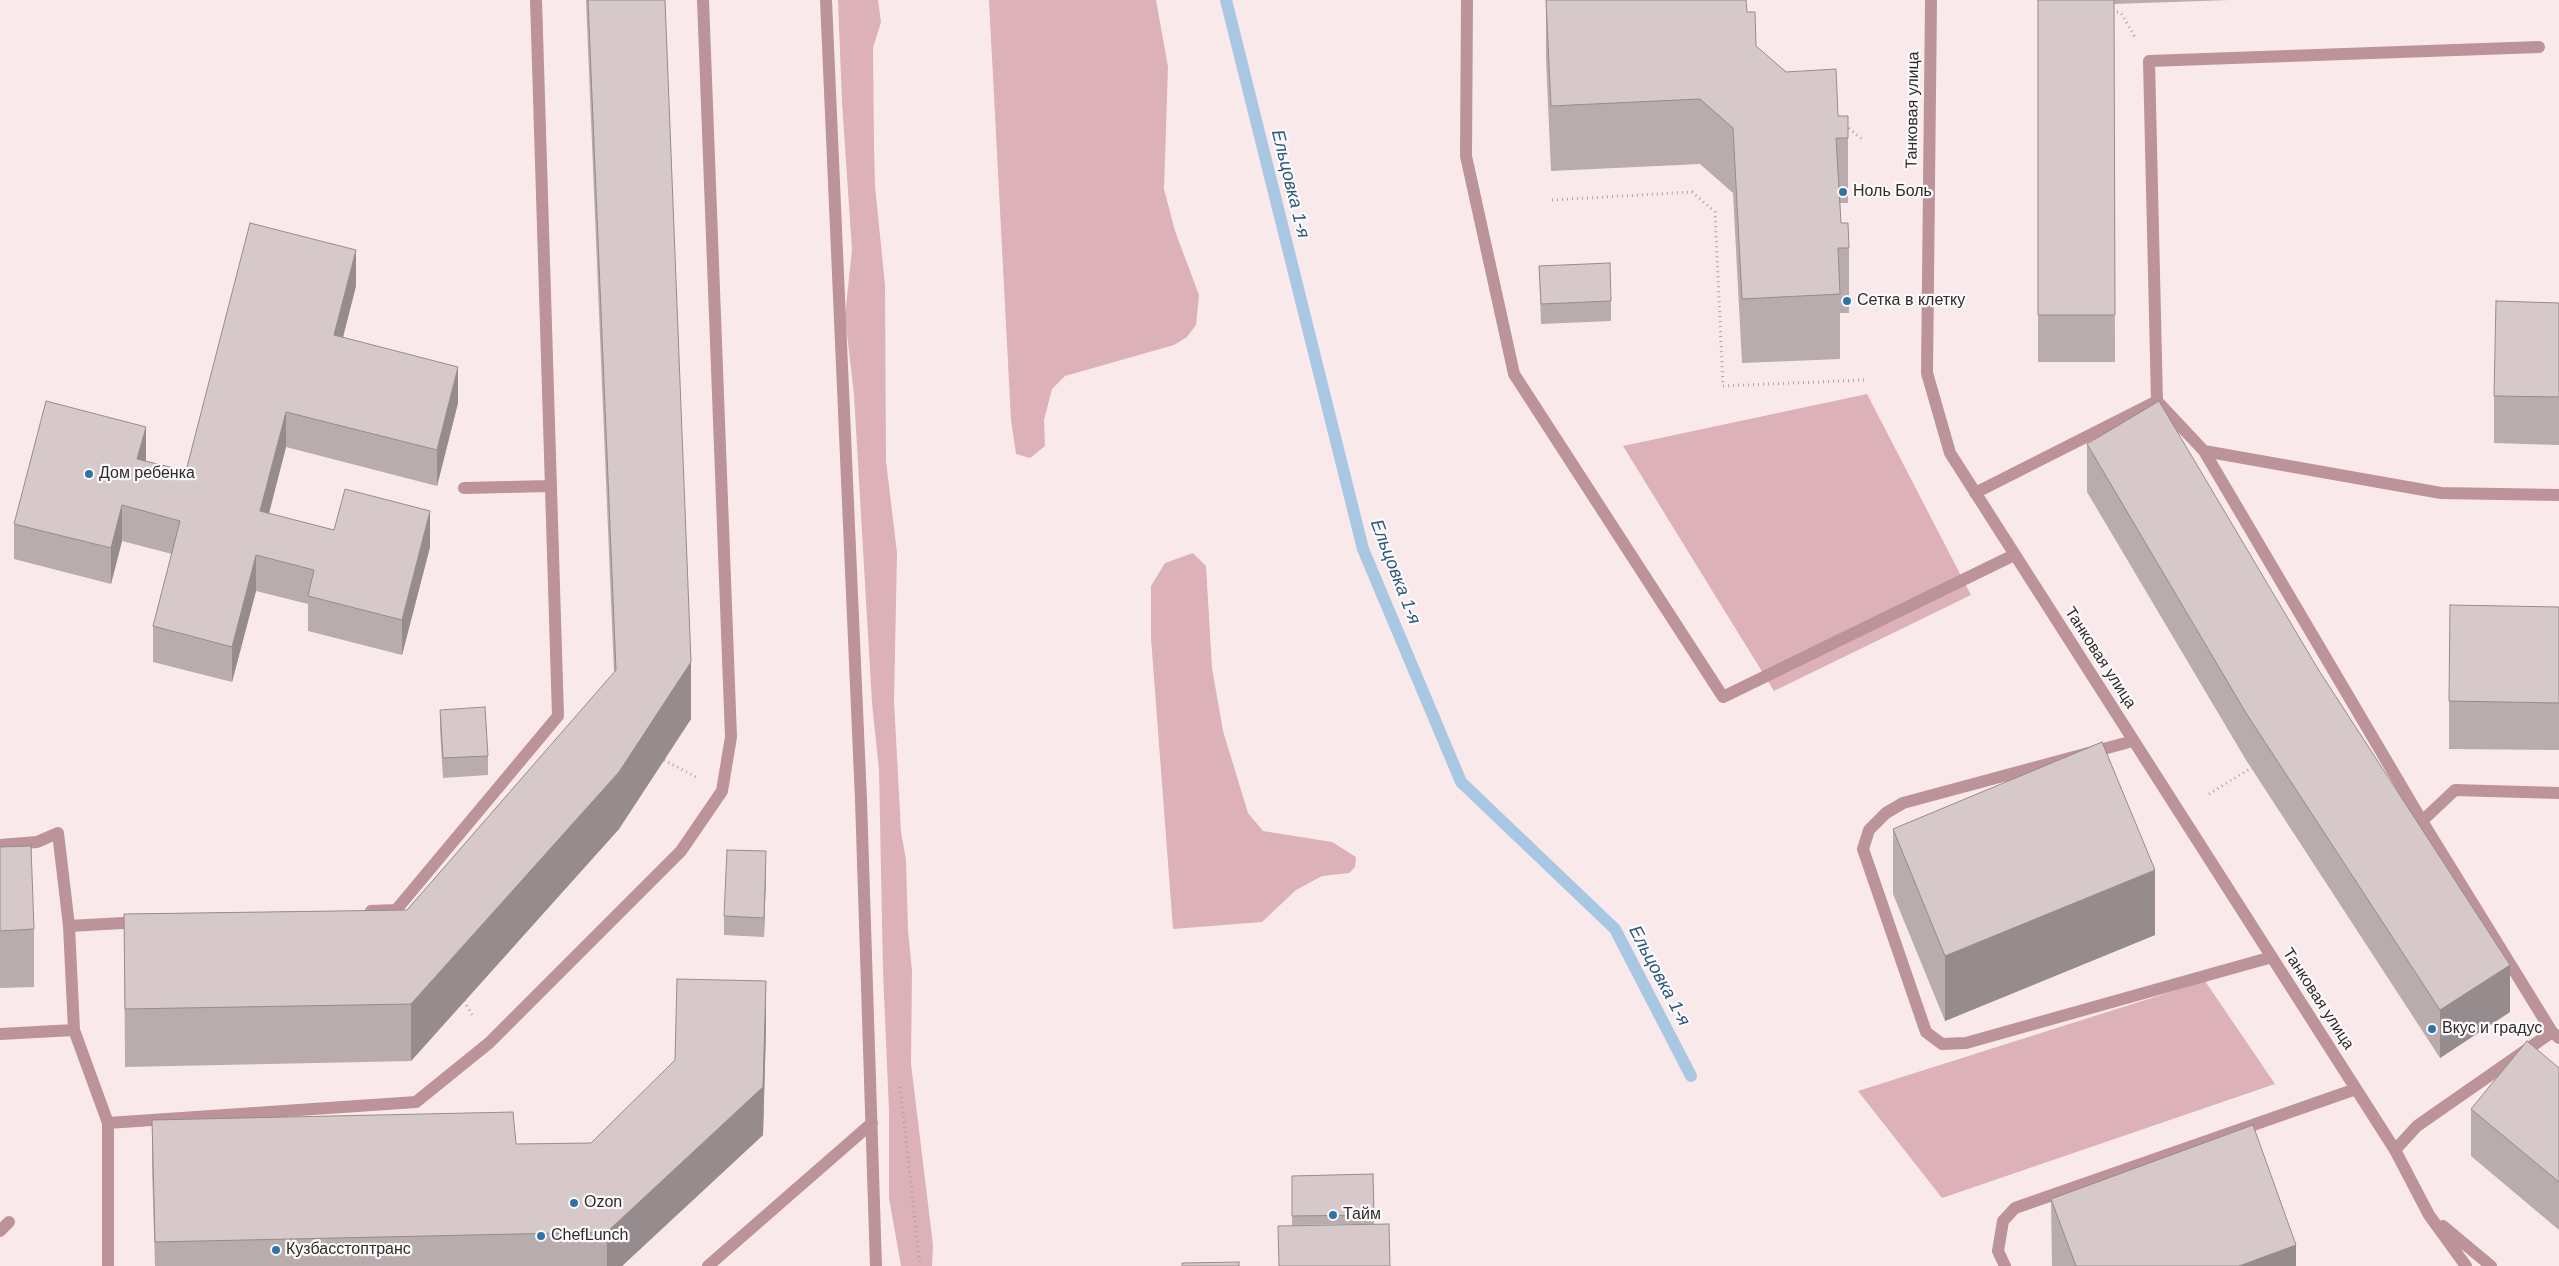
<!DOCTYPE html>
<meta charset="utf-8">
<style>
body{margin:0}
canvas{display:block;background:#fae9eb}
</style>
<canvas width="2559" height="1266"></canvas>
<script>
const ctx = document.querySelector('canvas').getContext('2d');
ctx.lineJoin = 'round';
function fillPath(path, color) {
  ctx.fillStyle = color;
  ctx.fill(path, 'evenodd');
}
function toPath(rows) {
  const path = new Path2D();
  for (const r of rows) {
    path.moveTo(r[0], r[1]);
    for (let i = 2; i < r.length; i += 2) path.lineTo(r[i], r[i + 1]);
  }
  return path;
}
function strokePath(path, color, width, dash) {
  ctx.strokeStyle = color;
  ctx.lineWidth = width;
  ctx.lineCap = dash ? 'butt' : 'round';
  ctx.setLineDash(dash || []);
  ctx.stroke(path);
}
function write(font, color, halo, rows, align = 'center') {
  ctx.font = font + ' Arial,sans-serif';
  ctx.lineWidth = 4.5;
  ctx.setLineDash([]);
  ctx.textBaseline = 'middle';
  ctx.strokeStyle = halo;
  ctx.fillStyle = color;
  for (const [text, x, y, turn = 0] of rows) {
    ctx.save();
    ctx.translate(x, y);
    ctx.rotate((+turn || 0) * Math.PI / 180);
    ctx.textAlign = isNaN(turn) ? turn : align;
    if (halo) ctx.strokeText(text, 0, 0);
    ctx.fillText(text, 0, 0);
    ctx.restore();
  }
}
fillPath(toPath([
 [838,0,878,0,881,22,873,48,874,146,875,186,885,285,886,461,897,553,894,701,901,832,906,860,908,930,912,971,911,1064,933,1245,932,1266,901,1266,889,1198,889,1111,883,971,879,770,872,703,854,395,845,316,852,250,842,102],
 [989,0,1156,0,1168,67,1164,189,1175,231,1199,295,1196,325,1187,337,1174,345,1065,376,1052,389,1044,420,1045,446,1030,458,1016,454,1011,420],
 [1867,394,1971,595,1774,691,1623,446],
 [1193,553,1206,566,1212,668,1223,731,1248,813,1263,831,1332,842,1356,857,1355,867,1349,873,1322,876,1296,890,1262,922,1173,929,1151,638,1151,586,1165,563],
 [2205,981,2275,1084,1942,1198,1858,1091]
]), '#dcb1b7');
strokePath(toPath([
 [1226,0,1363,549,1461,782,1615,929,1691,1076]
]), '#a8c7e2', 12);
strokePath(toPath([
 [2112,11,2121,13,2136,39],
 [1845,125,1863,140],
 [1552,200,1692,192,1715,212,1723,386,1865,380],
 [664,760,696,777],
 [2209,794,2251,768],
 [464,1001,474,1018],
 [900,1087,920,1266]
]), '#aea1a3', 3, [1, 4]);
strokePath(toPath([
 [826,0,861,800,876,1266],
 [1467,0,1466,156,1514,374,1723,697,2014,555],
 [1931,0,1927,373,1950,453,2395,1150,2429,1215,2466,1266],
 [2157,401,2149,61,2539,47],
 [2204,451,2422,821,2552,1032],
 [464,488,550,486],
 [1975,493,2157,401,2204,451,2441,493,2559,495],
 [2133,741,1903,803,1886,813,1869,830,1863,849,1926,1032,1942,1044,1966,1043,2272,957],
 [2422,821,2455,790,2559,793],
 [0,845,37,842,58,833,69,926,74,1030,0,1034],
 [371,911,396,910,558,716,536,0],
 [69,926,141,922],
 [74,1030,108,1123,416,1102,489,1043,681,851,722,791,731,737,703,0],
 [2395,1150,2417,1126,2552,1032,2559,1038],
 [2443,1226,2491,1266],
 [0,1231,9,1222],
 [108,1266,108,1123],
 [708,1266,872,1123],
 [2005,1266,1998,1251,2003,1221,2015,1208,2356,1089]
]), '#bc9399', 12);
fillPath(toPath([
 [586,0,665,0,691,719,619,829,411,1061,125,1067,124,914,407,910,614,673],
 [1546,0,1747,12,1756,46,1838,116,1848,138,1848,203,1840,203,1841,223,1849,248,1849,313,1840,313,1840,359,1742,363,1733,193,1700,164,1551,171,1546,59],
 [2038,0,2230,0,2114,4,2115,362,2038,362],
 [1539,266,1611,301,1611,321,1541,324],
 [356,286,343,338,458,403,437,486,286,447,269,514,334,530,430,547,402,655,308,631,308,604,256,591,232,682,153,662,153,626,172,554,122,541,111,584,14,559,14,524,146,461,186,471],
 [2559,303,2559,445,2494,443,2494,396],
 [2087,444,2318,669,2510,1012,2440,1058,2246,760,2087,492],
 [2559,607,2559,750,2449,749,2449,701],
 [440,710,488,756,488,775,443,778,440,729],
 [1893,829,2155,935,1945,1021,1893,894],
 [0,847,34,929,34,987,0,988],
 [766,871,764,937,724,935,724,916],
 [766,1029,763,1135,622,1266,155,1266,152,1168,152,1120,516,1144,591,1143],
 [2559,1068,2559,1230,2471,1156,2471,1109],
 [1373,1174,1374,1224,1292,1225,1292,1176],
 [2051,1199,2296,1266,2052,1266]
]), '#b9acad');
fillPath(toPath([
 [356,250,356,286,334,371,334,335],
 [458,367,458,403,437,486,437,450],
 [286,412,286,447,260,547,260,511],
 [146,427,146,463,137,459],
 [122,505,122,541,111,584,111,548],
 [430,511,430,547,402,655,402,620],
 [256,555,256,591,232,682,232,647],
 [691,662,691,719,619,829,411,1061,411,1004],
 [766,851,766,871,764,937,764,918],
 [2155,870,2155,935,1945,1021,1945,956],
 [2510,965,2510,1012,2440,1058,2440,1010],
 [766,981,766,1029,763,1135,622,1266,607,1266,607,1232],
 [2296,1245,2296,1266,2239,1266]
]), '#968c8d');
const building = toPath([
 [588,0,665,0,691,662,619,772,411,1004,125,1009,124,914,407,910,616,670,588,0],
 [1546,0,1746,0,1747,12,1755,12,1756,46,1786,72,1836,69,1838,116,1848,116,1848,138,1836,138,1841,223,1848,223,1849,248,1838,248,1840,294,1742,299,1733,128,1700,99,1551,106,1546,0],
 [2038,0,2114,0,2115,315,2038,315,2038,0],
 [250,223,356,250,334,335,458,367,437,450,286,412,260,511,334,530,345,489,430,511,402,620,308,596,314,570,256,555,232,647,153,626,180,521,122,505,111,548,14,524,46,401,146,427,137,459,186,471,250,223],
 [1610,263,1611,301,1541,304,1539,266,1610,263],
 [2496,301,2559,303,2559,397,2494,396,2496,301],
 [2159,401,2318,669,2510,965,2440,1010,2246,713,2087,444,2159,401],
 [2450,605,2559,607,2559,703,2449,701,2450,605],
 [485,707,488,756,443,758,440,710,485,707],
 [2102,742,2155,870,1945,956,1893,829,2102,742],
 [31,846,34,929,0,931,0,847,31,846],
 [727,850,766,851,764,918,724,916,727,850],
 [677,979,766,981,763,1087,607,1232,155,1242,152,1120,513,1112,516,1144,591,1143,675,1060,677,979],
 [2527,1041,2559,1068,2559,1182,2471,1109,2527,1041],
 [2253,1125,2296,1245,2239,1266,2076,1266,2051,1199,2253,1125],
 [1373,1174,1374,1215,1292,1216,1292,1176,1373,1174],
 [1389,1224,1390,1266,1279,1266,1278,1226,1389,1224],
 [1239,1262,1239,1266,1182,1266,1182,1263,1239,1262]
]);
fillPath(building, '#d7c8c9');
strokePath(building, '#968c8d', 1);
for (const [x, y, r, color] of [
 [1843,192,5,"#2f74a9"],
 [1847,301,5,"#2f74a9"],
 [89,474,5,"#2f74a9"],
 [2432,1029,5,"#2f74a9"],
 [574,1203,5,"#2f74a9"],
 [1333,1215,5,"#2f74a9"],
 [541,1236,5,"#2f74a9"],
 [276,1250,5,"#2f74a9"]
]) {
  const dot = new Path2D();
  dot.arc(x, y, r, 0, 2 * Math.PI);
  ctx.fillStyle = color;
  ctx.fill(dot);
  strokePath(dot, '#fdfafb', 2);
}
write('16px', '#302a2b', '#fdfafb', [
 ["Танковая улица",1913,110,-89],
 ["Танковая улица",2100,658,57],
 ["Танковая улица",2318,999,57]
]);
write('16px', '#302a2b', '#fdfafb', [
 ["Ноль Боль",1853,192],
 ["Сетка в клетку",1857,301],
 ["Дом ребенка",99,474],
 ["Вкус и градус",2442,1029],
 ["Ozon",584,1203],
 ["Тайм",1343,1215],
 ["ChefLunch",551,1236],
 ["Кузбасстоптранс",286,1250]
], 'left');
write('italic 18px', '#2a597f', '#fdfafb', [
 ["Ельцовка 1-я",1290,184,76],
 ["Ельцовка 1-я",1395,572,69],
 ["Ельцовка 1-я",1659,976,62]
]);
</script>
